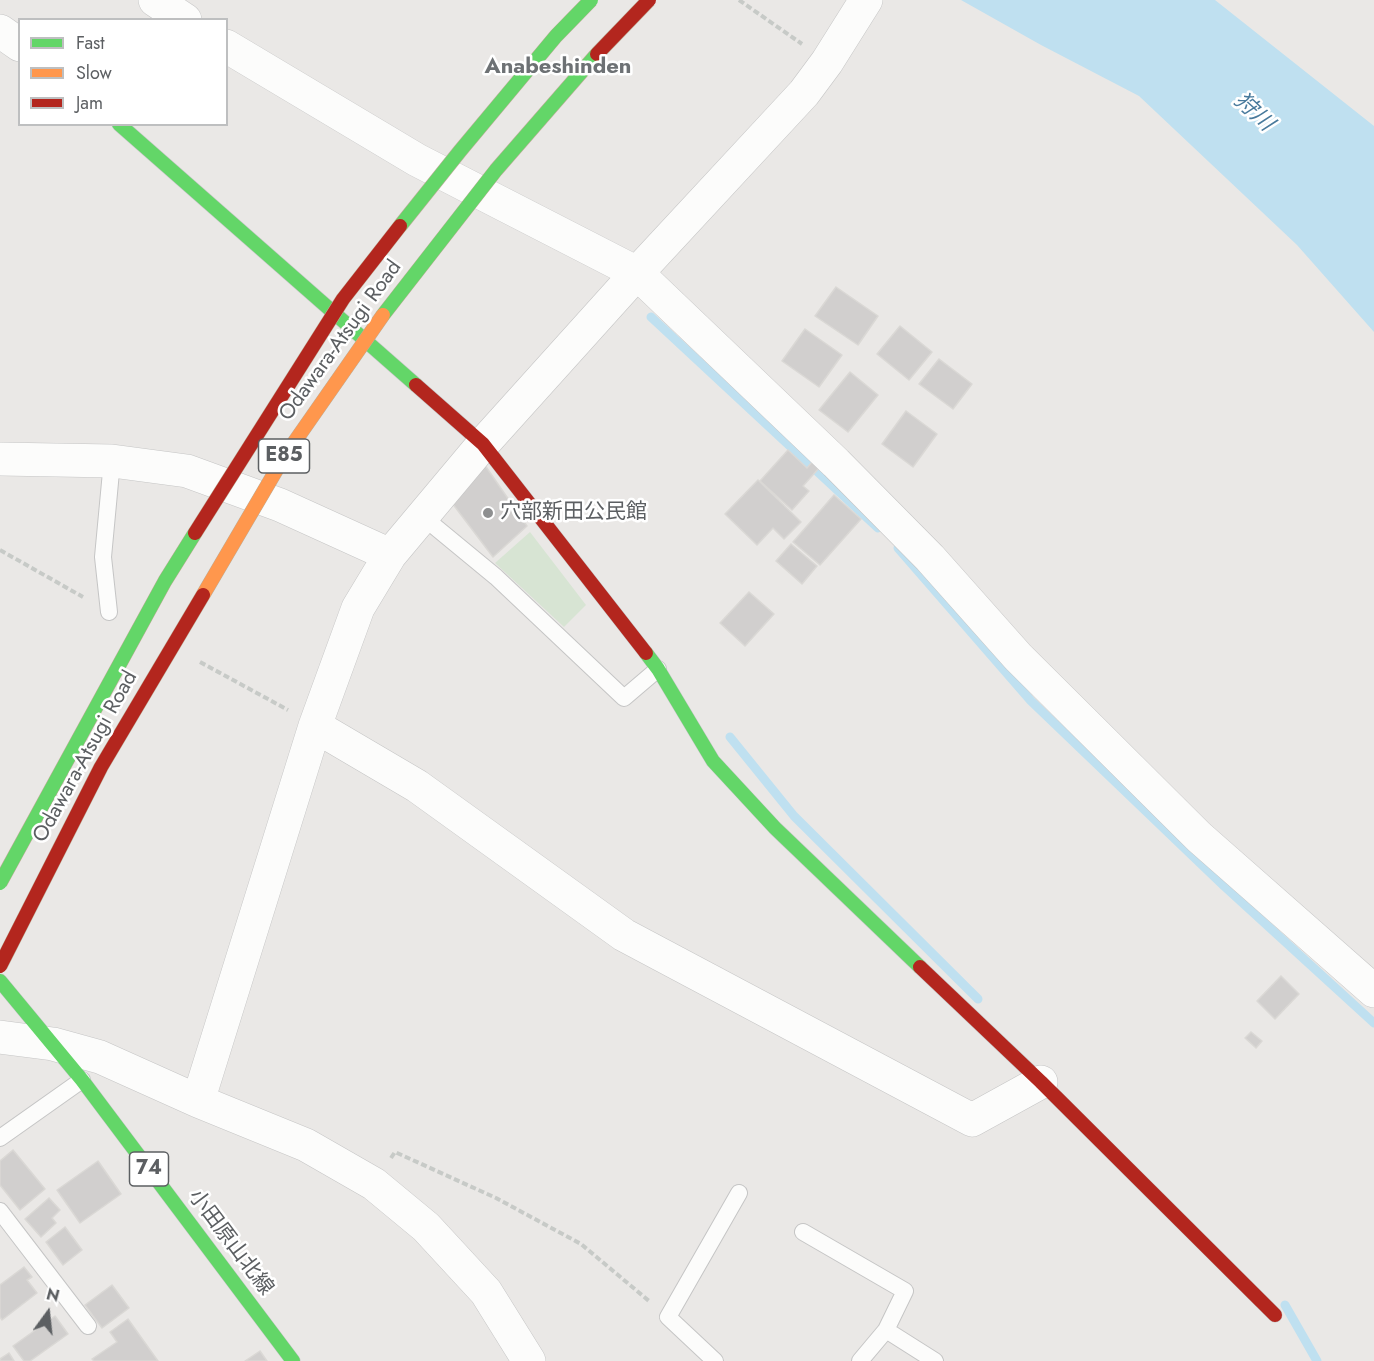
<!DOCTYPE html>
<meta charset="utf-8">
<style>
body{margin:0}
#map{position:relative;width:1374px;height:1361px;overflow:hidden;background:#eae8e6;font-family:Jost,sans-serif}
canvas{display:block}
.legend{position:absolute;left:18px;top:18px;width:210px;height:108px;box-sizing:border-box;background:#fff;border:2px solid #bebfc0;margin:0;padding:8px 10px;list-style:none;font-size:18px;color:#5c5f62}
.legend li{display:flex;align-items:center;gap:12px;height:30px}
.legend b{width:30px;border:2px solid #bebfc0}
.north{position:absolute;left:18px;top:1283px;width:60px;height:60px;-webkit-text-stroke:4px #fff;paint-order:stroke;rotate:15deg;font-size:16px;font-weight:700;line-height:24px;text-align:center;color:#5c5f62}
.north::after{content:'';display:block;margin:auto;width:21px;height:27px;background:#5c5f62;clip-path:polygon(50% 0,100% 100%,50% 72%,0 100%)}
</style>
<div id="map">
<canvas width="1374" height="1361"></canvas>
<ul class="legend">
<li><b style="height:8px;background:#63d668"></b>Fast</li>
<li><b style="height:8px;background:#ff974d"></b>Slow</li>
<li><b style="height:8px;background:#b3261e"></b>Jam</li>
</ul>
<div class="north">N</div>
</div>
<script>
const ctx = document.querySelector('canvas').getContext('2d');
ctx.lineJoin = 'round';
function fillPath(path, color) {
  ctx.fillStyle = color;
  ctx.fill(path, 'evenodd');
}
function toPath(rows) {
  const path = new Path2D();
  for (const r of rows) {
    path.moveTo(r[0], r[1]);
    for (let i = 2; i < r.length; i += 2) path.lineTo(r[i], r[i + 1]);
  }
  return path;
}
function strokePath(path, color, width, dash) {
  ctx.strokeStyle = color;
  ctx.lineWidth = width;
  ctx.lineCap = dash ? 'butt' : 'round';
  ctx.setLineDash(dash || []);
  ctx.stroke(path);
}
function write(font, color, halo, rows, align = 'center') {
  ctx.font = font + ' Jost,"Noto Sans JP",sans-serif';
  ctx.lineWidth = 5;
  ctx.setLineDash([]);
  ctx.textBaseline = 'middle';
  ctx.strokeStyle = halo;
  ctx.fillStyle = color;
  for (const [text, x, y, turn = 0] of rows) {
    ctx.save();
    ctx.translate(x, y);
    ctx.rotate((+turn || 0) * Math.PI / 180);
    ctx.textAlign = isNaN(turn) ? turn : align;
    if (halo) ctx.strokeText(text, 0, 0);
    ctx.fillText(text, 0, 0);
    ctx.restore();
  }
}
fillPath(toPath([
 [530,532,586,605,564,627,495,563]
]), '#d7e4d3');
fillPath(toPath([
 [961,0,1215,0,1374,126,1374,332,1297,245,1139,96,1041,45]
]), '#bfe0f0');
strokePath(toPath([
 [651,317,878,528],
 [898,548,1031,701,1224,886,1374,1023],
 [730,737,794,816,978,999],
 [1285,1305,1317,1361]
]), '#bfe0f0', 9);
const building = toPath([
 [836,287,878,316,858,345,815,316,836,287],
 [900,326,932,352,909,380,877,354,900,326],
 [805,329,842,355,819,387,782,361,805,329],
 [939,359,972,384,953,409,919,384,939,359],
 [850,372,878,395,848,432,819,410,850,372],
 [906,411,937,434,913,467,882,444,906,411],
 [788,450,807,468,812,462,819,468,803,486,809,491,792,510,760,481,788,450],
 [482,461,527,526,493,557,449,499,482,461],
 [758,480,801,522,784,539,773,528,757,545,725,514,758,480],
 [834,495,861,519,820,565,793,542,834,495],
 [791,544,817,566,802,584,776,561,791,544],
 [749,592,774,614,745,646,720,623,749,592],
 [1281,976,1299,994,1275,1019,1257,1001,1281,976],
 [1251,1032,1262,1041,1256,1048,1245,1038,1251,1032],
 [13,1150,45,1189,20,1210,0,1185,0,1161,13,1150],
 [98,1161,121,1194,80,1223,57,1190,98,1161],
 [49,1198,60,1210,52,1218,56,1223,41,1237,25,1219,49,1198],
 [65,1227,82,1250,63,1265,46,1242,65,1227],
 [24,1267,32,1277,27,1280,37,1293,2,1320,0,1317,0,1285,24,1267],
 [112,1285,129,1308,102,1328,85,1305,112,1285],
 [55,1316,68,1334,30,1361,24,1361,13,1346,55,1316],
 [128,1319,158,1361,94,1361,92,1359,117,1342,110,1332,128,1319],
 [260,1351,267,1361,245,1361,260,1351],
 [9,1353,14,1361,1,1361,0,1359,9,1353]
]);
fillPath(building, '#d1cfce');
strokePath(building, '#dad8d5', 1.5);
const lane = toPath([
 [422,516,496,577,624,698,658,669],
 [109,612,103,557,112,461],
 [0,1138,82,1080],
 [0,1211,88,1326],
 [803,1232,905,1291,886,1330,860,1361],
 [886,1330,935,1361],
 [715,1361,668,1317,739,1193]
]);
const street = toPath([
 [155,0,185,20],
 [0,31,20,45],
 [226,46,417,160,637,273,836,463,930,558,1018,657,1199,837,1374,991],
 [0,459,112,461,187,471,280,505,390,555],
 [315,726,417,786,624,935,972,1120,1041,1082],
 [0,1037,53,1044,100,1057,198,1101,306,1145,374,1184,426,1227,486,1292,529,1361],
 [198,1101,315,726,358,608,390,555,483,444,637,273,804,93,827,62,866,0]
]);
const fast = toPath([
 [119,124,416,385],
 [646,653,658,669,713,761,775,828,920,967],
 [0,981,82,1080,293,1361]
]);
const jam = toPath([
 [416,385,483,444,646,653],
 [920,967,1041,1082,1275,1315]
]);
strokePath(lane, '#c5c5c5', 18);
strokePath(street, '#c5c5c5', 34);
strokePath(fast, '#c4c5c5', 15);
strokePath(jam, '#c4c5c5', 15);
strokePath(toPath([
 [739,0,802,44],
 [0,550,83,597],
 [200,662,288,710],
 [391,1158,395,1152,496,1198,581,1244,649,1301]
]), '#c7cac7', 4, [6, 3]);
strokePath(lane, '#fcfcfb', 16);
strokePath(street, '#fcfcfb', 33);
strokePath(fast, '#63d668', 14);
strokePath(jam, '#b3261e', 14);
const fastBridge = toPath([
 [400,226,460,151,556,36,591,0],
 [383,315,496,170,597,54],
 [0,883,165,581,195,533]
]);
const slowBridge = toPath([
 [203,595,284,457,383,315]
]);
const jamBridge = toPath([
 [597,54,649,0],
 [195,533,343,299,400,226],
 [0,966,101,767,203,595]
]);
strokePath(fastBridge, '#bdad98', 15, []);
strokePath(slowBridge, '#bdad98', 15, []);
strokePath(jamBridge, '#bdad98', 15, []);
strokePath(fastBridge, '#63d668', 14);
strokePath(slowBridge, '#ff974d', 14);
strokePath(jamBridge, '#b3261e', 14);
for (const [x, y, r, color] of [
 [488,513,6,"#8e8f90"]
]) {
  const dot = new Path2D();
  dot.arc(x, y, r, 0, 2 * Math.PI);
  ctx.fillStyle = color;
  ctx.fill(dot);
  strokePath(dot, '#fff', 2);
}
for (const [x, y, w] of [
 [284,456,51],
 [149,1169,39]
]) {
  const box = new Path2D();
  box.roundRect(x - w / 2, y - 17, w, 34, 4.5);
  ctx.fillStyle = '#fff';
  ctx.fill(box);
  strokePath(box, '#5c5f62', 1.5);
}
write('bold 20px', '#5c5f62', null, [
 ["E85",284,456],
 ["74",149,1169]
]);
write('21px', '#5c5f62', '#fff', [
 ["Odawara-Atsugi Road",341,341,-54],
 ["Odawara-Atsugi Road",86,757,-61],
 ["小田原山北線",230,1243,53]
]);
write('21px', '#5c5f62', '#fff', [
 ["穴部新田公民館",500,513]
], 'left');
write('bold 22px', '#6d7174', '#fff', [
 ["Anabeshinden",558,68]
]);
write('italic 22px', '#487a9c', '#fff', [
 ["狩川",1253,113,43]
]);
</script>
